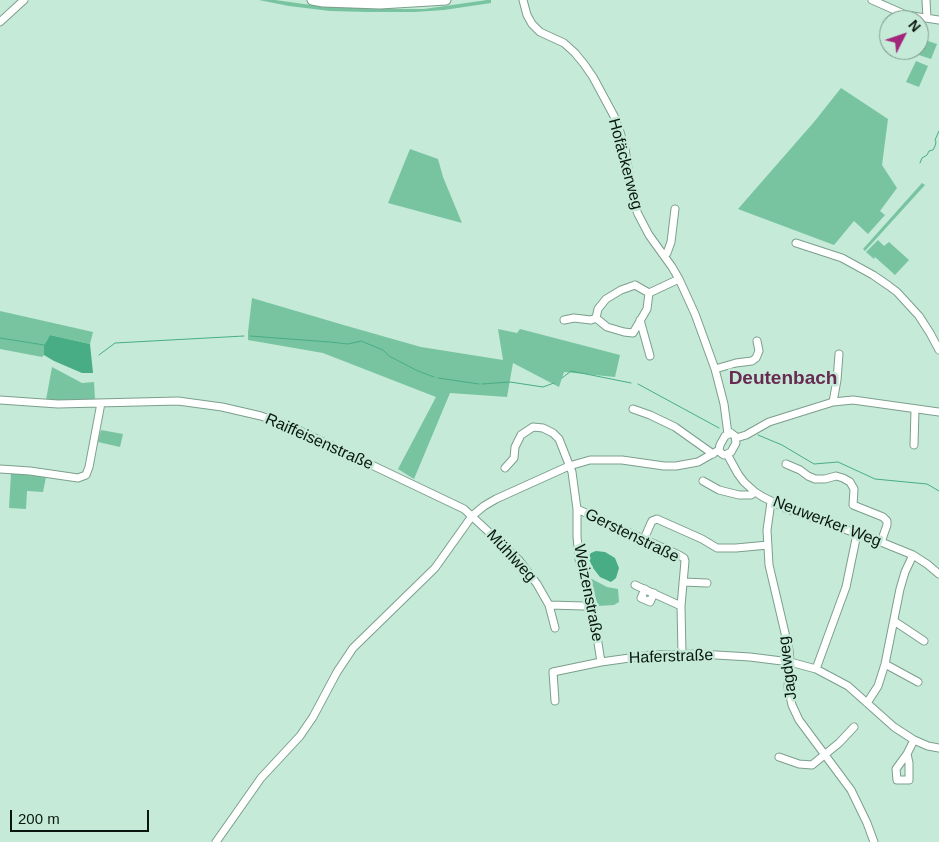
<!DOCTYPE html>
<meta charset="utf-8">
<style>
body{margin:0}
#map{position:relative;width:939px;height:842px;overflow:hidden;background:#c5ead7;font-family:Arial,sans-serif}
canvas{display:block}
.north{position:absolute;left:879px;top:10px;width:50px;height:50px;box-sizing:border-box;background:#c5ead7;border:1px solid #7a9687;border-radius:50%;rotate:49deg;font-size:14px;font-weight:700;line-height:20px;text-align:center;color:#091710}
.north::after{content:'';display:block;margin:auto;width:18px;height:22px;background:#a1267c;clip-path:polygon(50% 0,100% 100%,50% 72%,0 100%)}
.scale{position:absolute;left:10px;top:810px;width:139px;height:22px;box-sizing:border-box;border:2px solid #091710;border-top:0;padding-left:6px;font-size:15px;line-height:18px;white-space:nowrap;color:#091710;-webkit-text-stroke:4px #c5ead7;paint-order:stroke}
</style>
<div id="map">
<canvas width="939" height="842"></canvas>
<div class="north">N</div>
<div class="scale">200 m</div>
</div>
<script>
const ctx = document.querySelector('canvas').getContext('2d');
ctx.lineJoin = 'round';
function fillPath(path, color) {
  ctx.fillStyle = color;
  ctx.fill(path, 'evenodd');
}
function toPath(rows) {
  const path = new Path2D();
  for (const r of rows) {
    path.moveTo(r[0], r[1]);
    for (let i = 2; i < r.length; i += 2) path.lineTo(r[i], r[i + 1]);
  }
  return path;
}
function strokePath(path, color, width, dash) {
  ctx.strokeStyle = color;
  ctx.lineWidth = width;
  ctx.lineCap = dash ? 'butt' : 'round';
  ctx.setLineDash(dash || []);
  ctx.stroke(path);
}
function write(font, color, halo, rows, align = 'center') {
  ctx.font = font + ' Arial,sans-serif';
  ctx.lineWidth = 5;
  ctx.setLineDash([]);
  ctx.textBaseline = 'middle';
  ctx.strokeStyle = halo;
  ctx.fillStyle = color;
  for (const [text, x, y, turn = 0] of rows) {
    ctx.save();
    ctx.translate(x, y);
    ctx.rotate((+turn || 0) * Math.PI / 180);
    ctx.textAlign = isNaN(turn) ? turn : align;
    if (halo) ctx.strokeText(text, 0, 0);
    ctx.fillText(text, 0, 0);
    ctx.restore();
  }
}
fillPath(toPath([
 [259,0,275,0,318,6,375,9,424,9,487,0,491,0,491,3,444,10,415,12,368,12,330,11,289,6],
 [922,39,937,44,931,59,916,54,918,50,919,50],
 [916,61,928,66,919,87,906,82],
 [841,88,888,119,882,165,897,188,880,211,885,215,868,234,854,221,834,245,738,209,814,122],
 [410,149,438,159,443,177,462,223,388,203],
 [922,183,925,185,865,251,863,249],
 [878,240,884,246,889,242,909,260,895,275,875,257,874,259,866,252],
 [252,298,347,326,421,347,503,360,498,329,517,333,520,329,620,355,615,377,564,372,559,387,513,363,507,397,450,393,414,479,398,469,436,397,323,353,248,340,248,332],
 [0,311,93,332,90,344,50,335,44,345,44,355,42,357,0,349],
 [52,367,82,383,94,382,95,400,46,400],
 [101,430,123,434,120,447,98,442],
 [11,473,46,477,43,492,27,491,26,509,9,508],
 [590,578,607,587,618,589,619,602,614,605,598,606]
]), '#78c4a1');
fillPath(toPath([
 [50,335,90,344,93,373,82,373,54,361,44,355,44,345],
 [596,551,605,552,615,558,619,568,616,578,611,582,600,577,593,568,588,557,591,553]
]), '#48ad84');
strokePath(toPath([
 [920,163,922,158,927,155,929,151,933,150,935,146,936,142,935,140,939,131],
 [250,336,330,342,348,344,361,341,383,350,389,356,418,371,434,377],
 [0,338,44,345],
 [99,355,115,343,244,336],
 [438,378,479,384],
 [562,378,571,371,631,383],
 [482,384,510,382,543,387,554,383],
 [638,384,719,428],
 [758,435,782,445,814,464,838,462,875,479,927,484,939,491]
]), '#48ad84', 1);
const minor = toPath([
 [523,0,527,15,532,24,540,32,564,43,575,53,584,64,593,77,614,116,620,132,625,149,633,201,638,214,649,235,672,267,679,279,695,314,715,369,724,404,728,434],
 [872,0,906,15,939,20],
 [926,0,927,18],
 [0,22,24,0],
 [796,243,842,258,873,275,889,286,897,292,919,316,930,333,939,350],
 [664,255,667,253,671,242,675,209],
 [635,285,649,293,647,309,633,333,624,332,607,327,596,318,598,309,606,299,621,290,635,285],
 [649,293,679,279],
 [564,320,574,318,591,320,596,318],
 [640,320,650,356],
 [715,369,736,363,752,361,756,358,759,351,757,341],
 [0,400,58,404,178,401,222,407,261,416,294,428,464,509,519,560,537,584,549,605,555,628],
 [833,402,837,380,839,354],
 [633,409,650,415,675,427,713,454],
 [731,433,735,436,736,443,731,452,727,454,724,455,721,453,719,450,720,445,725,436,731,433],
 [736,438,746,435,769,422,833,402,853,400,939,412],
 [914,445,915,409],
 [727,454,738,474,744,482,755,492,763,497,787,509,881,542,913,555,927,564,939,574],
 [786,464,800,470,808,476,815,479,825,479,836,476,843,478,850,482,854,489,853,505,883,517,887,521,887,525,881,542],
 [505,468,514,458,515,447,521,435,533,427,543,428,553,433,559,439,572,472,577,509,577,536,579,559,592,605,601,662],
 [0,469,30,471,78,478,86,475,89,467,101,403],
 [703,481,719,490,739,495,751,495,755,492],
 [771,502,767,530,769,565,789,650,790,662,788,687,792,705,799,720,851,790,867,823,874,842],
 [577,509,679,555,684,558,685,561,681,606,682,654],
 [644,539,651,523,652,521,657,519,702,539,717,548,736,548,768,545],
 [683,582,707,583],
 [635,585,681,606],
 [645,589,641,598,650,602,654,593],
 [549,605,584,606,592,605],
 [894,621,924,641],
 [885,664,918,682],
 [816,669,846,587,857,534],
 [555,701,553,672,601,662,651,655,699,654,750,657,790,662,816,669,848,686,894,727,914,740,928,746,939,748],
 [867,703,878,686,885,664,900,589,905,572,913,555],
 [907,754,909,763,909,780,897,780,896,769,907,754,914,740],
 [779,757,799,764,812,765,839,743,854,727],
 [216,842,261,778,300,736,313,717,337,672,353,648,435,568,472,516,484,506,496,499,569,466,590,460,622,460,664,466,676,466,698,462,719,450]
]);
const major = toPath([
 [312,0,323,2,380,4,446,0]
]);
strokePath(minor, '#7c9f8d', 9);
strokePath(major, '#7c9f8d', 11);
strokePath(minor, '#fff', 7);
strokePath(major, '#fff', 9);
write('16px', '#091710', '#c5ead7', [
 ["Hofäckerweg",625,164,75],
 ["Raiffeisenstraße",319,442,24],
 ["Neuwerker Weg",827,522,21],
 ["Gerstenstraße",632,536,26],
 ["Mühlweg",511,556,47],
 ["Weizenstraße",588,593,79],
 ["Haferstraße",671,657,-2],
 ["Jagdweg",788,668,-97]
]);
write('bold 19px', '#672b52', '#c5ead7', [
 ["Deutenbach",783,379]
]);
</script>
